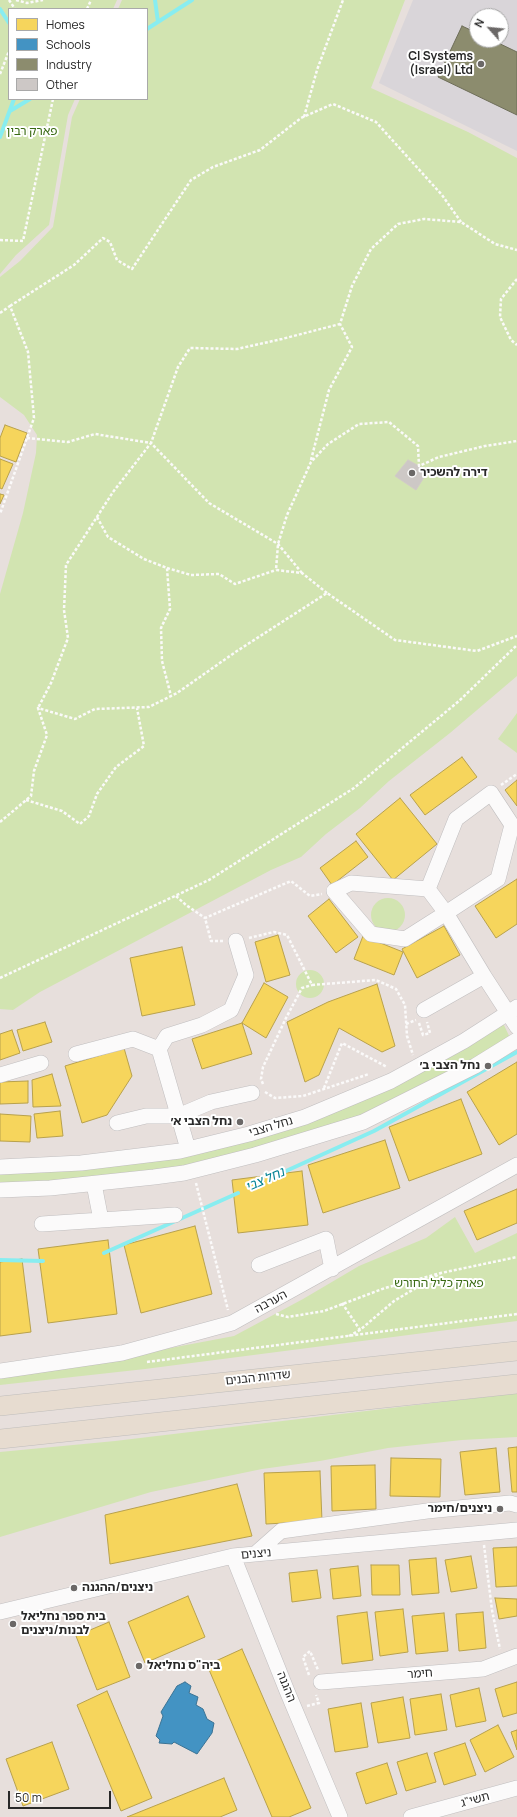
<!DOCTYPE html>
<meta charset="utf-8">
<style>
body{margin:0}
#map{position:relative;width:517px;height:1817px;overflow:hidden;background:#e7dfdc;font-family:Manrope,sans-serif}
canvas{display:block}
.legend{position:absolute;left:8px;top:8px;width:140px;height:92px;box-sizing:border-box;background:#fff;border:1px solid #a9a9a9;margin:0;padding:5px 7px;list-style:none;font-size:12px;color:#282828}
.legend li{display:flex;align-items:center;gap:8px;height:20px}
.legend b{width:20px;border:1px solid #a9a9a9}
.north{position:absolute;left:469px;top:8px;width:40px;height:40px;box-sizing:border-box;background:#fff;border:1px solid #a9a9a9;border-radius:50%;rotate:297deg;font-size:11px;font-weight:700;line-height:16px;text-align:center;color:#282828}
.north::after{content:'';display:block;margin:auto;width:14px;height:18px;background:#6b6867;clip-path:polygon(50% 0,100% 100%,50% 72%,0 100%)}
.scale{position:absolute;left:8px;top:1791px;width:103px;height:18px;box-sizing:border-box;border:2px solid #282828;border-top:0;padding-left:5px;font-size:12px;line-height:14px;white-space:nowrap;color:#282828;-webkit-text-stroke:3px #fff;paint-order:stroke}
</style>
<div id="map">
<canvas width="517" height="1817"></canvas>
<ul class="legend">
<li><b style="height:11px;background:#f6d55c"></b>Homes</li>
<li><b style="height:11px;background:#4393c3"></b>Schools</li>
<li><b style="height:11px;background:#8c8c6e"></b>Industry</li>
<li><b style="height:11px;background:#cdc8c6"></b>Other</li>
</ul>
<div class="north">N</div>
<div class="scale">50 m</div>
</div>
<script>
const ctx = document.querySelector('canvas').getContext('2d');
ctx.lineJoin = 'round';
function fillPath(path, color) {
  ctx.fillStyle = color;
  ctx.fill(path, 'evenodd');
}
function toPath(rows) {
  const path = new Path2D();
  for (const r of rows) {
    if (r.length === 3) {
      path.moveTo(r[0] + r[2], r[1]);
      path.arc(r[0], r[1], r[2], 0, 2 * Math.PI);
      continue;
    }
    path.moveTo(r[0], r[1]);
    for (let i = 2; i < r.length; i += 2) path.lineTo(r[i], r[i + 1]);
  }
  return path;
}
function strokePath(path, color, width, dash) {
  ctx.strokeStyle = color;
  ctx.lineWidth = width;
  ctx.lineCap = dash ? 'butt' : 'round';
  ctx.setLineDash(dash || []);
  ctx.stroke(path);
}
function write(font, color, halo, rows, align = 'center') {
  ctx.font = font + ' Manrope,"Noto Sans Hebrew",sans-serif';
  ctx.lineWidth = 4;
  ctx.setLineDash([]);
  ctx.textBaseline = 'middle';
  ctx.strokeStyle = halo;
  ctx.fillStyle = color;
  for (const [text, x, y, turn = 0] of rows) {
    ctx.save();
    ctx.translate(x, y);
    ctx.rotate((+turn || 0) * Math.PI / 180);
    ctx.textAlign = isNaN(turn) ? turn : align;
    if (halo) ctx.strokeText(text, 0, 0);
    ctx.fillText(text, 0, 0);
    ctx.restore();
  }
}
fillPath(toPath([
 [413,0,517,0,517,151,379,83],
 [477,16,501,16,501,40,477,40]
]), '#d9d5d9');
fillPath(toPath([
 [0,0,117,0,113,9,9,9,9,99,75,99,68,115,49,225,16,255,0,274],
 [122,0,405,0,371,88,468,132,517,158,517,676,450,733,389,781,360,808,326,834,301,857,271,870,40,992,13,1010,0,1009,0,594,23,513,36,453,37,435,24,415,0,397,0,277,20,261,53,227,72,117,80,99,147,99,147,9,118,9],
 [517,713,517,753,498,739],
 [388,915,17],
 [310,984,14],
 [502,1021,512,1042,397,1104,214,1165,0,1188,0,1169,100,1163,335,1107],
 [455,1217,475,1253,517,1233,517,1321,145,1369,0,1385,0,1372,144,1353,234,1336,303,1299,359,1266,426,1238],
 [517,1393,517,1437,462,1440,388,1448,320,1461,262,1469,151,1492,0,1537,0,1452,115,1441]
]), '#d2e4b1');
const homes = toPath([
 [5,425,27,433,16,462,0,456,0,438,5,425],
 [0,459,13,464,2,489,0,488,0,459],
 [0,494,4,495,0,504,0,494],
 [462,757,477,777,425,815,410,795,462,757],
 [517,780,517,806,505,790,517,780],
 [400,798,437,844,393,880,356,834,400,798],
 [356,841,368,857,332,885,320,868,356,841],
 [517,879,517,924,496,938,475,906,517,879],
 [329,899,358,937,336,953,308,916,329,899],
 [444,926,460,955,417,978,402,949,444,926],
 [278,935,290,975,266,982,255,942,278,935],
 [363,936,403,952,394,975,354,959,363,936],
 [182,947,195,1005,142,1016,130,958,182,947],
 [264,983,288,997,266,1038,242,1023,264,983],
 [377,984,395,1046,382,1052,339,1028,319,1075,305,1082,287,1022,328,1002,377,984],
 [45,1022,52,1042,23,1051,17,1030,45,1022],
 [242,1023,252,1054,202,1069,192,1039,242,1023],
 [12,1030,20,1053,0,1060,0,1034,12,1030],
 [124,1048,132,1076,107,1115,82,1123,65,1066,124,1048],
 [517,1062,517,1134,499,1145,467,1092,517,1062],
 [52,1074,61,1106,33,1107,32,1080,52,1074],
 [28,1081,28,1103,0,1104,0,1082,28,1081],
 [461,1099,482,1154,409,1181,389,1127,461,1099],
 [60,1111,63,1136,37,1138,34,1114,60,1111],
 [0,1114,31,1116,30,1142,0,1141,0,1114],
 [385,1140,400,1188,323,1213,308,1165,385,1140],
 [302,1171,308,1225,238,1233,232,1180,302,1171],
 [517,1189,517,1223,477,1240,464,1211,517,1189],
 [195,1226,212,1294,141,1313,124,1245,195,1226],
 [108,1240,117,1314,48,1323,38,1249,108,1240],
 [22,1259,31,1332,0,1336,0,1262,22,1259],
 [517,1447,517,1492,512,1492,508,1448,517,1447],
 [496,1448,500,1492,465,1495,460,1452,496,1448],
 [391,1458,441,1459,440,1497,390,1496,391,1458],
 [375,1465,376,1509,332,1511,331,1466,375,1465],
 [320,1471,322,1521,266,1524,264,1473,320,1471],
 [237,1484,252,1536,110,1564,105,1515,237,1484],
 [517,1547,517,1586,496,1587,493,1548,517,1547],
 [471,1556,477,1588,451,1592,445,1560,471,1556],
 [436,1558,439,1593,412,1595,409,1560,436,1558],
 [371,1565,399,1565,400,1595,372,1595,371,1565],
 [358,1566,361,1596,333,1599,330,1569,358,1566],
 [317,1570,321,1598,292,1602,289,1573,317,1570],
 [188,1596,205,1637,145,1663,128,1622,188,1596],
 [495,1598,517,1599,517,1616,499,1619,495,1598],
 [403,1609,408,1652,380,1656,375,1612,403,1609],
 [367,1612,373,1660,342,1664,337,1616,367,1612],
 [483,1612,486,1648,459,1651,456,1614,483,1612],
 [444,1613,448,1651,416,1654,412,1616,444,1613],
 [109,1622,130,1677,97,1690,76,1636,109,1622],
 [242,1649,311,1808,289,1817,272,1817,207,1665,242,1649],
 [517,1682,517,1713,503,1717,495,1689,517,1682],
 [479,1688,486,1721,456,1727,450,1695,479,1688],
 [107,1691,152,1798,121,1811,77,1705,107,1691],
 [441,1694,447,1730,415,1735,410,1699,441,1694],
 [403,1697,410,1738,378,1743,371,1703,403,1697],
 [361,1703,368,1747,335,1752,328,1709,361,1703],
 [498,1725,514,1757,485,1772,470,1740,498,1725],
 [517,1730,517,1750,511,1732,517,1730],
 [52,1742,69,1789,23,1806,6,1759,52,1742],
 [465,1743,476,1775,444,1785,434,1753,465,1743],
 [427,1753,436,1782,406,1791,397,1762,427,1753],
 [387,1763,397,1794,366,1804,356,1773,387,1763],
 [224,1778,237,1810,220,1817,127,1817,224,1778]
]);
fillPath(homes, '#f6d55c');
strokePath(homes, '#b8a14c', 1);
const schools = toPath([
 [185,1682,191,1686,189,1693,198,1697,196,1705,203,1709,207,1719,214,1723,212,1733,197,1754,174,1742,172,1744,159,1743,160,1740,156,1736,163,1716,161,1712,177,1686,185,1682]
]);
fillPath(schools, '#4393c3');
strokePath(schools, '#3b7394', 1);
const industry = toPath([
 [462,26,477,33,477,40,492,40,517,52,517,115,438,77,462,26]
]);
fillPath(industry, '#8c8c6e');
strokePath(industry, '#6e6e59', 1);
strokePath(toPath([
 [155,0,158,22],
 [0,9,9,23],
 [147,29,192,0],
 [10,111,30,99],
 [0,137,14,99],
 [275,1176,374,1131,517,1052],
 [104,1253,238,1193],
 [0,1260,43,1261]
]), '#88edf0', 4);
const building = toPath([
 [408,460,428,471,416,490,395,476,408,460]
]);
fillPath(building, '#cdc8c6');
strokePath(building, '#d2cbc8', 1);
const minor = toPath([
 [428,889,456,819,491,793,512,825,498,879,446,913,405,939,371,934,334,891,351,883,428,889,446,913,484,976,517,1027],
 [424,1010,484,976],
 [76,1054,133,1039,159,1049],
 [0,1075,41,1063],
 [117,1123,146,1116,178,1116,211,1102,252,1093],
 [188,1149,159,1049,167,1036,202,1025,231,1010,246,975,236,941],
 [0,1167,81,1163,180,1151,249,1134,305,1117,391,1081,464,1041,517,1007],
 [94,1184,101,1220],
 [0,1190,50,1188,154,1177,184,1173,255,1155,363,1122,475,1066,517,1040],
 [42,1224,175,1215],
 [259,1265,326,1239,332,1269],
 [0,1371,122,1353,232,1323,517,1165],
 [255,1554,281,1531,427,1511,510,1503,517,1505],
 [233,1556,287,1691,340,1817],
 [0,1612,233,1556,517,1530],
 [321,1682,483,1669,517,1656],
 [411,1817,517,1788]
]);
const major = toPath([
 [0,1406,517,1351],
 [0,1439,517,1384]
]);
strokePath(minor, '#c0bebf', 16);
strokePath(major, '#bfbdbb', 20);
strokePath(toPath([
 [9,0,15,9],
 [16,0,27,3,43,0],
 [87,9,91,0],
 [0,74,9,51],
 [304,117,317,70,343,0],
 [0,240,23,241,53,99],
 [517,279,501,299,500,317,511,340,517,345],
 [10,306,74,265,103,238,110,242,117,260,132,269,191,180,213,167,260,150,301,118,333,104,376,122,442,195,461,222],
 [0,313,10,306,28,352,34,418,0,514],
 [27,438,68,442,95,434,151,443,113,492,66,565,64,610,68,638,51,683,38,708],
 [311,460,329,390,352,347,340,324,352,286,371,249,398,224,424,219,461,222,495,244,517,250],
 [97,517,108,537,144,559,167,568,170,609,161,628,162,661,171,696],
 [167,568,191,575,219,574,235,584,276,570],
 [302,573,278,544,209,503,151,443,178,367,190,348,237,349,282,339,340,324],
 [327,593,302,573,276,570,278,544,287,515,311,462,328,444,359,424,389,422,418,446,419,466,439,457,485,446,517,441],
 [501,785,517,774],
 [26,800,62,811,80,824,89,816,97,794,116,767,144,746,137,708],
 [0,822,31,796,34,771,47,735,38,708,75,719,95,709,149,707,177,693,237,651,327,593,395,640,477,651,517,636],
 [176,896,186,905,205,918],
 [249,938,274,932,287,935,312,985,376,980,396,989,405,1005,407,1036,413,1055],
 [223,941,211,941,205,918,291,881,310,896,322,894],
 [0,978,209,880,354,788,459,701,517,645],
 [419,1023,423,1035,430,1033,427,1022],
 [406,1024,416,1020],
 [263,1084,261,1079,263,1067,286,1018,302,988,312,985],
 [324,1088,342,1043,387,1067],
 [265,1092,275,1098,303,1096,369,1074],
 [196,1183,228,1310],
 [342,1303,360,1330],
 [276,1314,288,1317,324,1311,385,1288,441,1273],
 [349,1336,360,1330,394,1301,441,1273,517,1257],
 [147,1362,517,1314],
 [484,1545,492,1610,500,1649],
 [309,1675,303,1657,310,1651,318,1670],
 [307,1706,319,1703,316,1695]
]), '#fbfafa', 2.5, [3, 2]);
strokePath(minor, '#fbfafa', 15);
strokePath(major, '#e7dcd0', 19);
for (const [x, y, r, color] of [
 [481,64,4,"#6b6867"],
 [412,473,4,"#6b6867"],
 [488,1066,4,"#6b6867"],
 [240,1122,4,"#6b6867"],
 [500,1509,4,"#6b6867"],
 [74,1588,4,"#6b6867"],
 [13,1624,4,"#6b6867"],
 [139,1666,4,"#6b6867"]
]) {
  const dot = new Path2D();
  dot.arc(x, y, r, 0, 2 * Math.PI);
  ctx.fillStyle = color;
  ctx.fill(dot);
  strokePath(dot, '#fff', 1.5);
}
write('bold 12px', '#282828', '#fff', [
 ["CI Systems",473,57],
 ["(Israel) Ltd",473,71],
 ["דירה להשכיר",420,473,"left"],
 ["נחל הצבי ב׳",480,1066],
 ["נחל הצבי א׳",232,1122],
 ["ניצנים/חימר",492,1509],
 ["ניצנים/ההגנה",82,1588,"left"],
 ["בית ספר נחליאל",21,1617,"left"],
 ["לבנות/ניצנים",21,1631,"left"],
 ["ביה\"ס נחליאל",147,1666,"left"]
], 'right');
write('12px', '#396a13', '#fff', [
 ["פארק רבין",32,132],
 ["פארק כליל החורש",439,1284]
]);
write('12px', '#282828', '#fff', [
 ["נחל הצבי",271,1127,-17],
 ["הערבה",271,1302,-28],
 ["שדרות הבנים",258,1378,-6],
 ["ניצנים",256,1554,-5],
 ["חימר",420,1674,-4],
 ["ההגנה",286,1687,68],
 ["תשי\"ג",475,1800,-15]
]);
write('italic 13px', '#038294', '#fff', [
 ["נחל צבי",265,1180,-24]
]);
</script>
